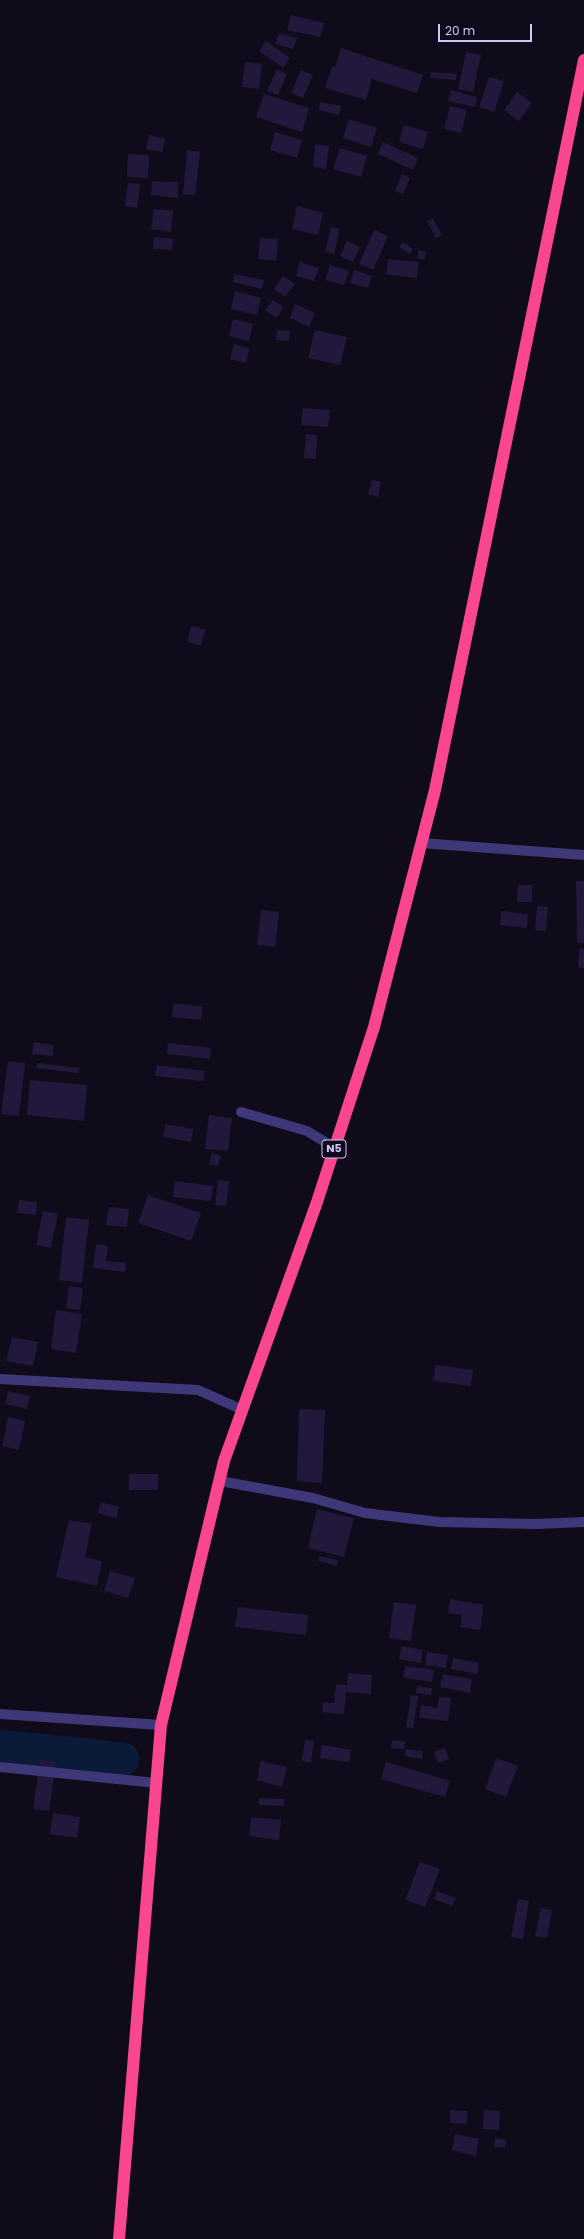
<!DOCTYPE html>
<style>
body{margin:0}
#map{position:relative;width:584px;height:2239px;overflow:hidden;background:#0f0b1b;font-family:Poppins,sans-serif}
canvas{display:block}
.scale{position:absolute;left:438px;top:24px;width:94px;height:18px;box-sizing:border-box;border:2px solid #d1c7fd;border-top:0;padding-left:5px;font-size:12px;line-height:14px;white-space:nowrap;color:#d1c7fd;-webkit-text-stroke:3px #0f0b1b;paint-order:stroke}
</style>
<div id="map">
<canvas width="584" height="2239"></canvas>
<div class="scale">20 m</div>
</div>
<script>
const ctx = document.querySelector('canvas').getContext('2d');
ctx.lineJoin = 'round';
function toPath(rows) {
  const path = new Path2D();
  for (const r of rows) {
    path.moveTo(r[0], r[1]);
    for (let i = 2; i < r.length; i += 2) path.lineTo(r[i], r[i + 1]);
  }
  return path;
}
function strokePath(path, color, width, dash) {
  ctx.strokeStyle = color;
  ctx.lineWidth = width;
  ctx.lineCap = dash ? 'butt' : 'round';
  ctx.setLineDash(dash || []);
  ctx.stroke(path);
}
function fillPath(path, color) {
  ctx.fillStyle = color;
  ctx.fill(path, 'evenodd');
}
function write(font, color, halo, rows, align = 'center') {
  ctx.font = font + ' Poppins,sans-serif';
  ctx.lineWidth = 3.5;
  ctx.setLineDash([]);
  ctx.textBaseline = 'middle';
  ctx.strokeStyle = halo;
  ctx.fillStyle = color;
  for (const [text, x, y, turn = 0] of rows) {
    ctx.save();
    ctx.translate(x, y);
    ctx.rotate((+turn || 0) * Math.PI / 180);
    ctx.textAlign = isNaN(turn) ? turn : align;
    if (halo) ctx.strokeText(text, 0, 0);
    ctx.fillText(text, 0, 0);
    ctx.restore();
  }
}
strokePath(toPath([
 [0,1746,123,1759]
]), '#0c1a39', 33);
fillPath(toPath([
 [291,15,324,23,320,37,287,30],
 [279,33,297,38,293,49,275,44],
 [266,41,290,58,283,68,259,51],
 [341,48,423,75,417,93,372,79,366,100,325,88,332,66,335,67],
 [466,52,481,55,473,92,458,89],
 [245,62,262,64,259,89,242,87],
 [277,69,287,74,278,95,267,91],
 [301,70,313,75,303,98,291,93],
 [431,72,457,74,456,80,430,78],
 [489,77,504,81,494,112,479,107],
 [451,90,477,97,475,107,448,101],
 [517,92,532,103,519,121,504,110],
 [264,94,309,108,302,132,256,117],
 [320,102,341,106,339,115,319,110],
 [450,106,467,110,461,133,444,129],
 [349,119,377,128,371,147,343,138],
 [404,125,428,132,423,149,399,142],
 [275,132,302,140,297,158,270,150],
 [149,135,165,139,162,152,146,149],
 [383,142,418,158,413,170,378,154],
 [315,144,329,146,326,169,313,167],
 [340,148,367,156,361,177,333,169],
 [187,150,200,152,195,195,183,194],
 [128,154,149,155,148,178,127,177],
 [402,174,410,178,403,194,395,191],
 [152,181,178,182,178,198,151,195],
 [128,183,140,184,137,208,125,206],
 [297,206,323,213,318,235,292,229],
 [154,209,173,211,171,232,151,229],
 [433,218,442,235,436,238,427,221],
 [331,227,340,229,334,254,325,252],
 [374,230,388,236,373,270,359,264],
 [154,237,173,239,172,250,153,249],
 [260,238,278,239,276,261,258,259],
 [347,241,360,247,353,262,340,256],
 [403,242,413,249,409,254,399,247],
 [419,250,426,252,424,260,417,258],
 [388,259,419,262,417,278,386,274],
 [300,262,319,268,314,281,296,276],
 [330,265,349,271,344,285,325,280],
 [354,270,372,276,368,288,350,283],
 [234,274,264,280,262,289,233,282],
 [283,276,295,284,285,297,274,289],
 [235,291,261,298,257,315,231,309],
 [273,300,284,307,276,318,265,310],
 [295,304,315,313,309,327,290,318],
 [233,319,253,324,249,341,229,336],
 [277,330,290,331,289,341,276,340],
 [315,330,347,337,340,365,308,358],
 [234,344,249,348,246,363,230,359],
 [303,408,330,410,328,427,301,425],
 [306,434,317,435,316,459,304,458],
 [372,480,381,482,378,497,368,494],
 [191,626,205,629,201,646,187,642],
 [576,881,584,881,584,943,577,943],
 [518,885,532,885,532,902,517,902],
 [537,906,548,907,546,931,535,930],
 [261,910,279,912,275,947,257,945],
 [501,911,528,914,527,928,500,925],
 [580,948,584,949,584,968,578,967],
 [174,1003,203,1007,201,1020,172,1017],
 [34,1042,54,1045,53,1056,32,1054],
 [168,1043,211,1048,210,1059,167,1054],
 [8,1061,25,1063,19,1116,1,1114],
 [37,1063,80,1068,79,1073,36,1068],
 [157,1065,205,1071,203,1081,155,1076],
 [30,1080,87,1085,84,1121,27,1115],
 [209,1115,232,1118,228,1151,205,1149],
 [165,1124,193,1129,191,1142,163,1137],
 [212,1153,221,1156,218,1166,209,1165],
 [218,1180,229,1181,226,1206,215,1205],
 [175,1181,213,1186,211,1201,173,1197],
 [148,1195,201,1213,191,1241,138,1223],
 [19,1200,37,1202,36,1215,17,1213],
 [109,1207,129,1209,127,1227,106,1225],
 [43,1211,58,1214,51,1248,36,1245],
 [66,1217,89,1220,82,1283,59,1280],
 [96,1244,108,1246,106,1261,126,1263,125,1272,93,1268],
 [69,1286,83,1288,80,1310,66,1308],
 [56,1310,82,1314,76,1353,51,1349],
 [12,1337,38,1342,33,1366,6,1361],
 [436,1365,473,1370,471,1386,433,1381],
 [8,1391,30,1396,27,1409,5,1404],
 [299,1409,325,1410,322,1483,297,1481],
 [8,1417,25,1421,19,1450,2,1446],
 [129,1474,158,1474,158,1490,129,1490],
 [101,1502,119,1507,116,1518,98,1513],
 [317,1509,354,1518,344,1557,308,1548],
 [69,1520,92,1524,85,1557,102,1561,97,1586,56,1577],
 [319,1556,338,1560,337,1566,318,1561],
 [110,1571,135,1578,128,1598,104,1591],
 [450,1599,484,1605,480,1630,460,1627,462,1615,448,1613],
 [394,1602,416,1605,411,1641,389,1638],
 [238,1607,308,1615,306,1635,235,1627],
 [402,1646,423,1650,421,1663,399,1659],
 [427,1652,448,1655,446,1668,425,1665],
 [453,1658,479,1663,477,1674,451,1669],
 [405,1666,434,1670,432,1682,403,1678],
 [348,1673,372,1675,371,1694,346,1692,344,1714,322,1712,323,1702,334,1703,336,1684,347,1685],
 [443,1674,472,1679,470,1693,440,1687],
 [417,1686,432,1688,431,1695,416,1693],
 [411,1695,418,1696,413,1728,406,1727],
 [439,1697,451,1698,448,1721,419,1718,421,1705,437,1708],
 [305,1740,314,1741,311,1763,302,1761],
 [392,1740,405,1742,404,1749,391,1748],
 [322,1745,351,1750,349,1762,320,1758],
 [445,1748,449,1759,438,1763,434,1752],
 [406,1749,423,1751,422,1759,405,1756],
 [496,1758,518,1766,506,1797,485,1789],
 [40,1760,56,1762,49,1811,33,1809],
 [261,1761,287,1767,282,1787,257,1780],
 [386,1762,450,1781,445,1797,381,1779],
 [259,1798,284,1799,284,1806,259,1805],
 [53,1813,80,1817,77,1838,50,1834],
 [251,1817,281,1820,279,1840,249,1836],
 [420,1862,440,1869,425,1907,405,1900],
 [437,1891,456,1898,452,1906,434,1899],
 [518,1899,529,1901,523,1939,511,1937],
 [541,1908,552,1910,547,1938,535,1936],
 [450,2110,467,2111,467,2124,450,2123],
 [484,2110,500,2111,499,2130,483,2129],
 [455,2134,479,2139,476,2156,452,2150],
 [495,2138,506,2140,505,2148,494,2147]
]), '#22183b');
strokePath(toPath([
 [421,843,584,855],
 [241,1112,307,1131,335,1148],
 [0,1379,198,1390,243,1410],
 [220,1481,313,1498,365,1513,439,1522,536,1524,584,1522],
 [0,1714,161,1725],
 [0,1767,156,1783]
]), '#3f3878', 10);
strokePath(toPath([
 [119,2239,161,1725,224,1461,317,1202,374,1027,435,790,584,60]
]), '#f9468f', 12);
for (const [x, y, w] of [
 [334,1149,24]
]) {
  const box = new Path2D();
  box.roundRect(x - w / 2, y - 9, w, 18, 3);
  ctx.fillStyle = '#0f0b1b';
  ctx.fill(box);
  strokePath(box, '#d1c7fd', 1);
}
write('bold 11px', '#d1c7fd', null, [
 ["N5",334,1149]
]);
</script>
